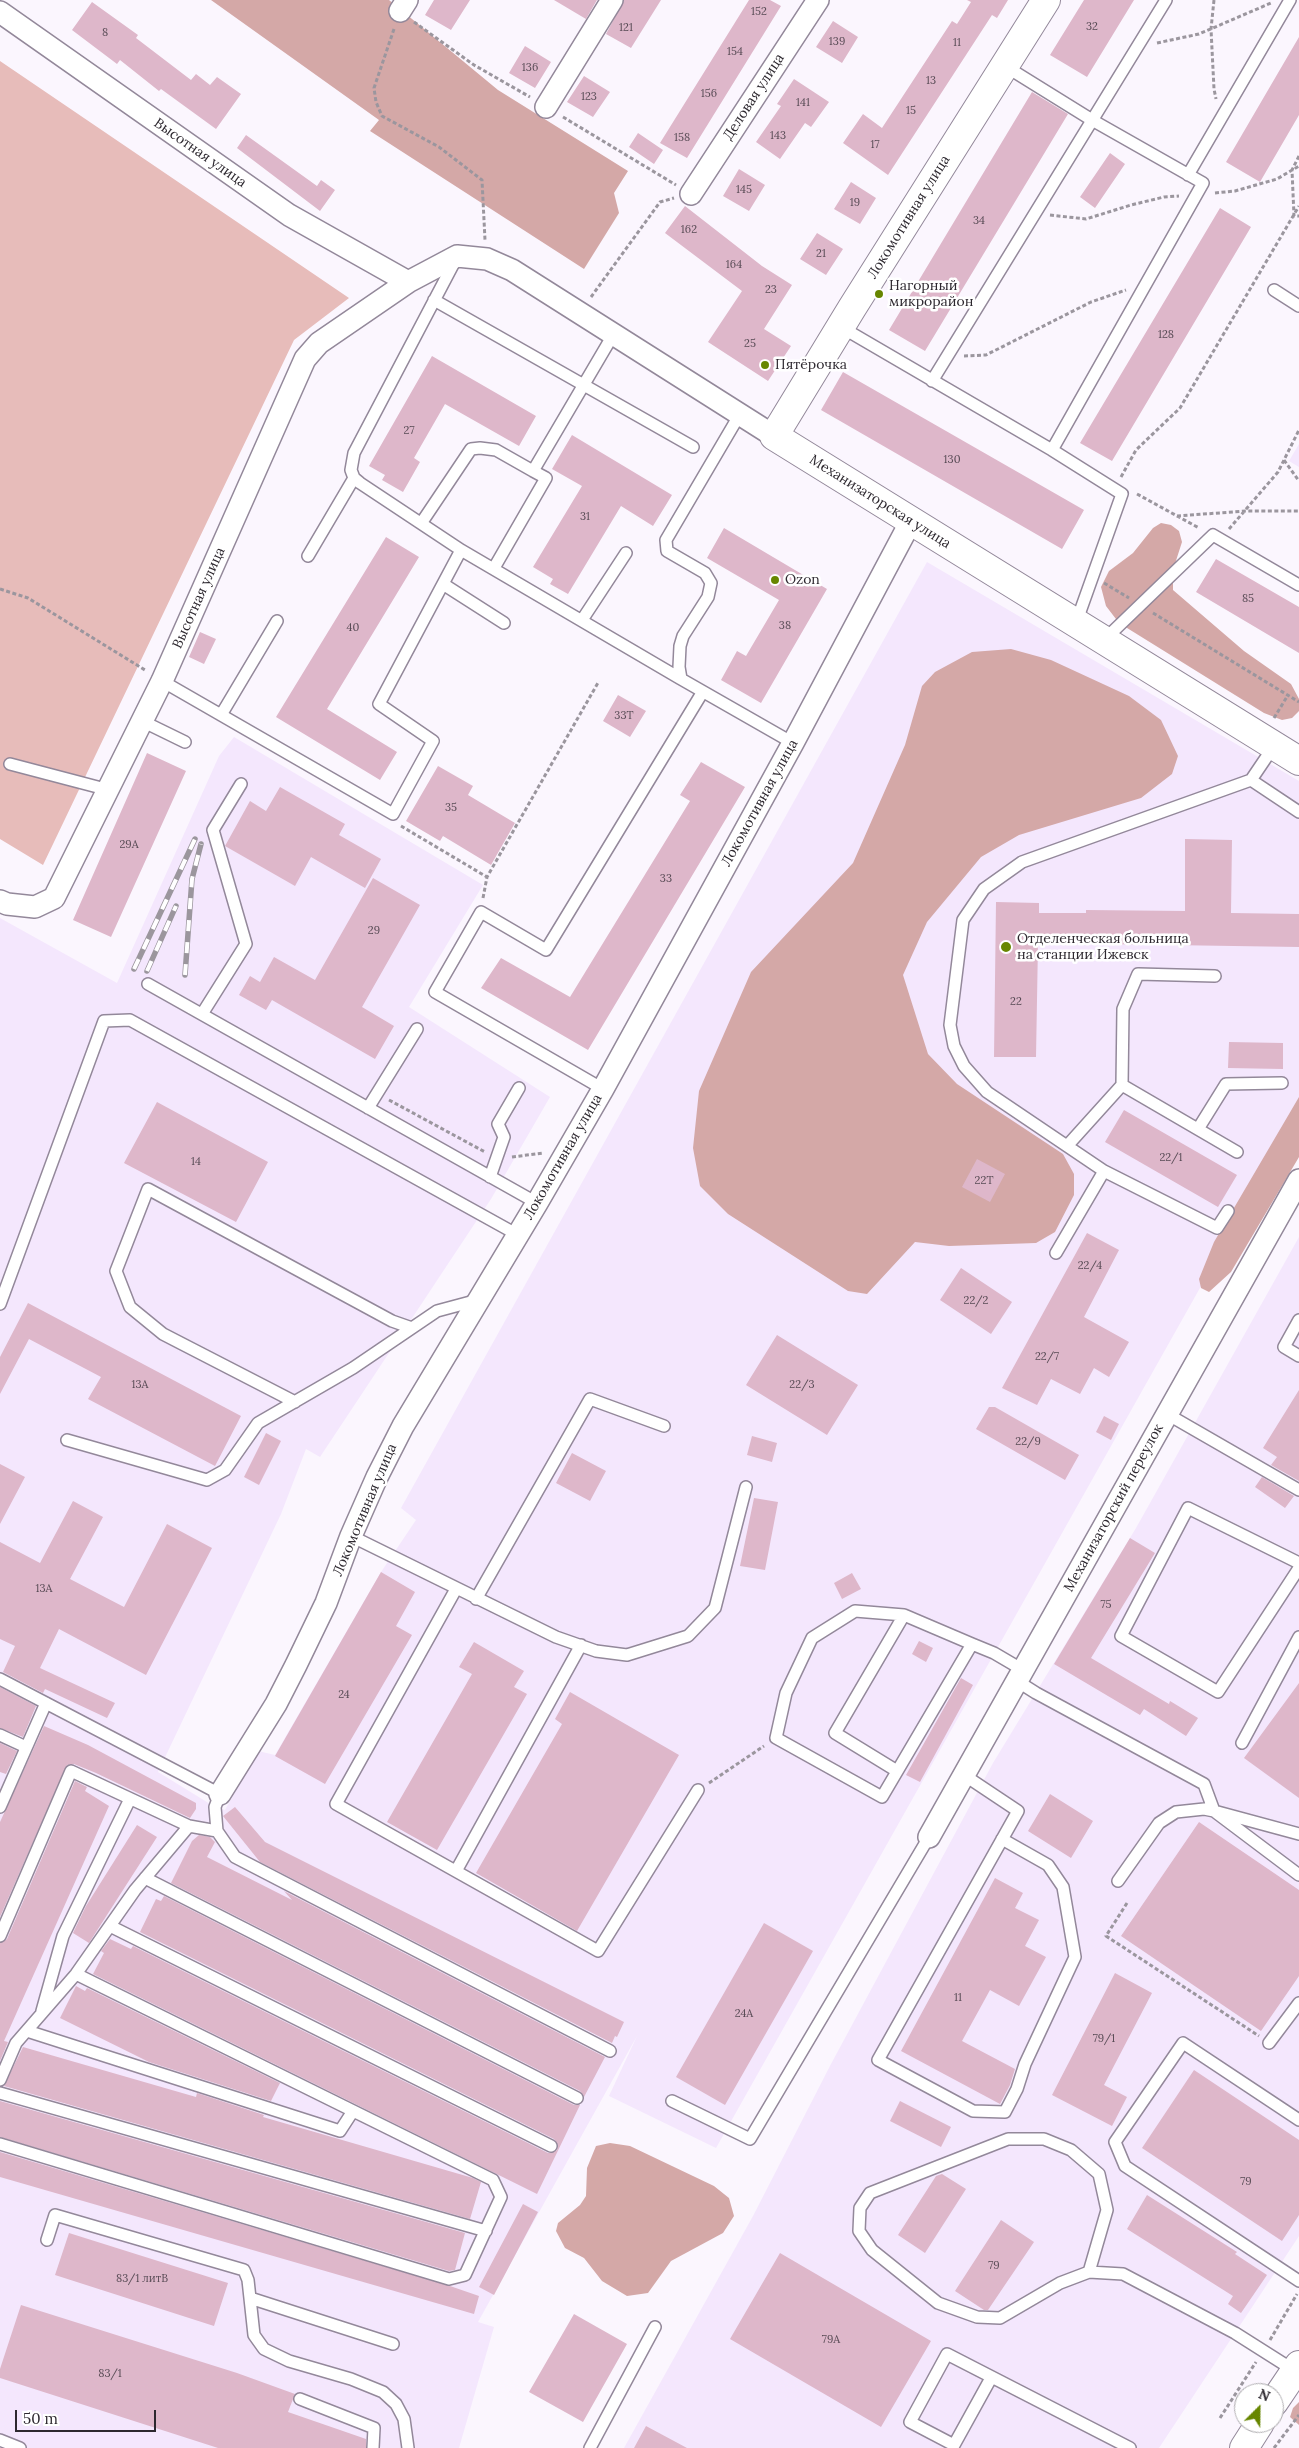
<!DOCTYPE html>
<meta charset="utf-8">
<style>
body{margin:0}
#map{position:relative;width:1299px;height:2448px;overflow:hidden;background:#fbf6fe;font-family:Lora,serif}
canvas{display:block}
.north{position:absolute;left:1234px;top:2383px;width:50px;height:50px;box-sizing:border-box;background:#fff;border:1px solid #aba9ac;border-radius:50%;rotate:23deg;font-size:14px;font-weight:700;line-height:20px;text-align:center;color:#2d282f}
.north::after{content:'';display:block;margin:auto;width:18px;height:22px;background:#678600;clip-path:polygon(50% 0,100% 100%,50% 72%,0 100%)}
.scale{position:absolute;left:15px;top:2410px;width:141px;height:22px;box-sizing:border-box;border:2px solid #2d282f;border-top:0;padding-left:6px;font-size:15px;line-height:18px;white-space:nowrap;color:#2d282f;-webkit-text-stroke:4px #fff;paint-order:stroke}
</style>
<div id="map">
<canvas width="1299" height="2448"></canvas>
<div class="north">N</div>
<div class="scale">50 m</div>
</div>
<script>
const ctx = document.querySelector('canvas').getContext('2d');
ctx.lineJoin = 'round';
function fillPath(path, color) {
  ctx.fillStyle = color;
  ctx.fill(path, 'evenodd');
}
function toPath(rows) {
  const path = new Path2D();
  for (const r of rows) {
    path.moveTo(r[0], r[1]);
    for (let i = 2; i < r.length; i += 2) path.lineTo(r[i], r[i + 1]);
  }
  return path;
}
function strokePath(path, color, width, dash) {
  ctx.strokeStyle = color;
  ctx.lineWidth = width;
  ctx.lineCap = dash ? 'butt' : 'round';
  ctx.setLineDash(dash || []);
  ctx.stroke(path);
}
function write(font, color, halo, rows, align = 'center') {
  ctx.font = font + ' Lora,serif';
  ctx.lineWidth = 5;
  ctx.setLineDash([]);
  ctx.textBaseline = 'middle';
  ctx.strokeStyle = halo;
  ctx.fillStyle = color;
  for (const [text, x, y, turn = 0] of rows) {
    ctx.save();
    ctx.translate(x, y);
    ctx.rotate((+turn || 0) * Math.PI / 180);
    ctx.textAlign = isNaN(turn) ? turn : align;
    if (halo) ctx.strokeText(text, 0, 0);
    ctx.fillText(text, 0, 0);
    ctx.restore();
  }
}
fillPath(toPath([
 [1299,444,1299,467,1289,461],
 [927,562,1299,781,1299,1112,716,2148,609,2096,637,2036,478,2322,494,2327,459,2448,0,2448,0,918,117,983,219,756,234,737,483,885,409,1007,550,1097,491,1199,320,1457,306,1449,281,1514,158,1772,215,1807,225,1810,258,1751,275,1755,381,1572,416,1520,401,1508],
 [1299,1237,1299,2236,1159,2448,624,2448,753,2216,831,2064,993,1763,1136,1528]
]), '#f4e7fd');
fillPath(toPath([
 [0,61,349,298,294,340,43,865,0,839]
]), '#e7bcba');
fillPath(toPath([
 [211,0,389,0,498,90,628,171,614,193,619,213,584,269,370,131,379,120],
 [1161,523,1171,525,1179,531,1182,542,1173,570,1173,590,1244,651,1291,684,1299,699,1299,711,1292,718,1282,720,1264,713,1119,623,1106,606,1101,587,1109,571,1133,553,1153,528],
 [1011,649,1051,660,1129,696,1161,720,1178,756,1172,774,1141,798,1019,835,981,857,927,922,903,975,928,1054,957,1084,1063,1154,1074,1174,1074,1195,1055,1232,1036,1243,949,1246,915,1242,867,1294,848,1291,728,1214,700,1186,693,1148,699,1091,751,972,853,863,905,745,922,686,935,672,972,652],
 [1299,1097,1299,1157,1231,1272,1209,1292,1201,1288,1199,1279,1214,1242],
 [610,2143,630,2146,714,2186,729,2198,734,2216,723,2233,671,2261,648,2293,627,2296,602,2281,584,2258,565,2248,556,2231,558,2223,580,2205,586,2196,587,2168,596,2146],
 [1299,2402,1299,2425,1290,2417,1293,2408]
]), '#d4a8a7');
fillPath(toPath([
 [434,0,470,0,451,30,425,15],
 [554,0,597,0,586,19],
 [624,0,661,0,631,48,606,34],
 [749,0,770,0,781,6,687,158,660,143],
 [967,0,1008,0,997,18,992,15,888,175,843,143,863,114,882,128,952,21,957,24,971,2],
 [1084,0,1134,0,1087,77,1050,55],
 [92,2,138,35,136,38,191,80,196,74,210,85,217,77,241,94,216,129,161,89,159,91,120,60,117,64,72,30],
 [833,21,858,37,842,63,816,47],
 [1299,37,1299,115,1260,182,1226,162],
 [525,46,551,62,535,88,509,73],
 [584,76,610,92,593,117,567,102],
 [794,79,829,102,811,127,805,123,780,159,756,142,781,106,777,104],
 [1032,92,1068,114,925,351,889,330],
 [638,133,663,150,654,164,629,147],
 [246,135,317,186,321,180,335,190,320,211,237,148],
 [1110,153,1125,164,1095,208,1080,197],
 [739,169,765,185,749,211,723,196],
 [851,182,876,198,860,224,834,209],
 [685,206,762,266,792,285,764,329,791,346,768,381,708,342,742,291,665,233],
 [1220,208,1251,227,1112,461,1080,443],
 [817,233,843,249,826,275,800,259],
 [432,356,536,416,519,446,445,404,414,458,420,462,403,492,382,480,385,475,369,466],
 [843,372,1084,510,1062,549,821,410],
 [572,435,672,495,653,526,621,506,568,594,550,584,553,579,533,567,582,486,552,469],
 [724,528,827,589,761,703,721,680,737,651,746,656,779,600,707,558],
 [386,537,419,557,327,709,397,752,380,780,276,717],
 [1216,559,1299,607,1299,653,1196,592],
 [200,632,216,639,204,664,189,657],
 [618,695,646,711,630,737,603,721],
 [147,753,186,771,111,937,73,920],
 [701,762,745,787,588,1050,481,988,501,958,570,997,690,801,680,795],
 [438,766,473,786,468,795,515,823,491,865,443,836,440,841,406,821],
 [280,787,345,824,339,835,381,859,365,888,311,857,295,886,225,846,250,801,266,811],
 [1185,839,1232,840,1231,913,1299,914,1299,947,1038,943,1036,1057,994,1057,996,902,1039,903,1039,913,1086,913,1086,910,1185,911],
 [373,878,420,905,362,1007,394,1026,375,1059,272,1000,266,1010,239,995,250,976,260,982,274,957,315,980],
 [1229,1042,1283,1043,1283,1069,1228,1068],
 [157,1102,268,1162,236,1222,124,1163],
 [1124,1110,1237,1175,1218,1207,1105,1142],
 [977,1159,1005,1174,990,1202,962,1187],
 [1087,1233,1119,1250,1084,1317,1129,1342,1109,1377,1094,1368,1080,1394,1051,1379,1037,1405,1002,1388],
 [961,1268,1012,1302,991,1334,940,1300],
 [28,1303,241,1416,215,1466,88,1399,101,1377,29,1339,0,1394,0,1357],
 [777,1335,858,1385,827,1435,746,1385],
 [1299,1390,1299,1481,1271,1465,1277,1457,1263,1448],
 [989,1407,995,1407,1079,1455,1065,1480,976,1429],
 [1104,1416,1119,1424,1111,1440,1096,1432],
 [266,1433,281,1441,259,1485,244,1477],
 [752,1436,777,1443,772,1462,747,1455],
 [572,1453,606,1471,590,1501,556,1483],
 [0,1464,25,1477,0,1524],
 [1262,1477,1294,1496,1285,1508,1255,1487],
 [754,1498,778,1502,765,1570,740,1566],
 [73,1501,103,1517,70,1579,124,1607,167,1524,212,1548,146,1675,59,1629,40,1668,115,1703,107,1718,45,1689,43,1693,3,1672,15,1646,0,1639,0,1542,40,1563],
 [1130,1538,1155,1553,1091,1658,1169,1704,1170,1701,1198,1718,1186,1736,1144,1709,1140,1715,1054,1664],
 [381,1572,415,1592,396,1626,412,1635,325,1784,275,1756],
 [852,1573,861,1589,842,1599,834,1583],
 [919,1641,933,1648,926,1662,912,1654],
 [474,1642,524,1671,514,1687,527,1694,437,1850,387,1822,472,1674,459,1667],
 [961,1678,973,1685,920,1782,906,1775],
 [1299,1683,1299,1798,1244,1758],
 [0,1687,36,1706,23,1737,0,1728],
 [570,1692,679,1755,577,1931,476,1873,562,1724,555,1719],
 [44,1726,88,1745,196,1803,196,1809,190,1818,96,1773,74,1764,67,1765,0,1917,0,1822],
 [0,1743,17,1751,6,1774,0,1772],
 [75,1781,87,1787,85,1791,109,1806,4,2041,8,2042,0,2061,0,1943,7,1939],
 [1050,1794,1093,1821,1071,1858,1028,1831],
 [235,1807,265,1842,624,2022,617,2037,615,2036,612,2043,260,1862,223,1816],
 [1199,1822,1299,1890,1299,1976,1261,2031,1121,1936],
 [137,1825,157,1837,89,1943,73,1933,86,1906],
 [199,1835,210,1837,215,1842,207,1857,292,1900,284,1891,605,2057,584,2097,580,2091,171,1883,192,1841],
 [995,1878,1023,1893,1015,1908,1039,1920,1025,1946,1046,1957,1019,2006,990,1990,962,2041,1015,2069,1010,2085,1000,2104,901,2051],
 [164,1896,574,2105,580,2105,537,2194,93,1974,104,1953,101,1951,110,1939,131,1949,133,1946,548,2153,552,2153,557,2150,558,2145,554,2139,140,1932,156,1899,161,1901],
 [764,1923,813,1951,725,2105,676,2077],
 [1115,1973,1152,1993,1104,2085,1127,2097,1112,2126,1052,2095],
 [76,1986,85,1991,87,1988,280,2083,271,2101,149,2062,60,2018],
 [23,2047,196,2097,197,2093,264,2115,263,2117,473,2178,481,2182,470,2219,4,2086],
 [1194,2070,1299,2140,1299,2215,1282,2241,1142,2148],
 [0,2101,465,2233,455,2270,449,2271,0,2137],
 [900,2101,951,2127,941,2147,890,2121],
 [0,2152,450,2286,479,2296,474,2314,0,2177],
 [942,2174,966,2189,925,2253,898,2235,936,2176],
 [1147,2195,1237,2252,1235,2254,1267,2275,1241,2313,1228,2304,1233,2296,1127,2229],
 [523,2204,538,2212,494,2295,479,2287],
 [1001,2220,1034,2242,988,2310,984,2310,955,2291],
 [69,2233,228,2283,214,2326,55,2275],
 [780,2253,931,2341,881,2427,730,2339],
 [21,2305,237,2373,295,2394,288,2412,366,2439,366,2448,218,2448,0,2378,0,2369],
 [574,2314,627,2344,583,2422,529,2392],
 [646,2426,687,2448,634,2448]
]), '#deb7ca');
const service = toPath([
 [1188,175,1290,0],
 [1274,290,1299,306],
 [434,300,693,447],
 [841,327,1052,450,1203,183,1092,120,1005,66],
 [932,381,1166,0],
 [740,414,666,540,667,551,705,573,711,583,708,597,683,636,680,646,679,667,681,679,793,743],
 [1052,450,1122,494,1076,623],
 [422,522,471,449,480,448,496,450,533,471,613,335],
 [461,550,681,679],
 [308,556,354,478],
 [494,568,546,478,533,471],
 [443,584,504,623],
 [582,620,626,553],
 [1104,640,1213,535,1299,585],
 [162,681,393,814,433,741,379,704,461,550,360,483,354,478,351,470,354,453,456,259],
 [221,715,277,621],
 [142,721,185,742],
 [10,764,109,790],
 [1251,780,1299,812],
 [148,984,537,1203],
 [202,1014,246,944,213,830,241,784],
 [1122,1085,1123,1009,1138,974,1215,976],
 [603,1089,435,992,481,912,546,950,702,693],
 [368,1108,417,1029],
 [1198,1129,1226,1084,1282,1083],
 [1067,1146,1122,1085,1237,1152],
 [1104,1171,1217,1228,1228,1211],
 [490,1177,504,1137,498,1124,519,1088],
 [1056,1253,1104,1171,987,1092,964,1066,954,1046,950,1025,963,920,984,889,1022,862,1251,780,1274,746],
 [0,1304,104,1021,130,1020,518,1235],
 [1299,1320,1284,1347,1299,1356],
 [295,1402,163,1334,130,1307,116,1271,148,1189,392,1321,412,1328],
 [1167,1414,1299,1490],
 [67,1440,207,1480,225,1470,258,1423,353,1368,437,1311,478,1300],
 [351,1536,556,1637,596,1651,627,1655,688,1636,715,1608,746,1487],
 [1299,1563,1188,1508,1121,1636,1218,1692,1299,1568],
 [456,1589,336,1804,598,1951,698,1790],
 [476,1599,590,1399,664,1426],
 [972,1644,882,1797,776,1738,786,1693,812,1638,855,1611,904,1615,972,1644,994,1653,1023,1670],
 [0,1679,220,1794,215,1807,217,1831,235,1857,610,2051],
 [1017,1681,1036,1693,1204,1784,1214,1811,1299,1834],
 [0,1735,26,1747],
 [1242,1743,1299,1637],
 [897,1771,835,1733,904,1615],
 [964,1775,1018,1811,878,2060,973,2111,1005,2112,1017,2089,1025,2064,1075,1957,1063,1887,1048,1865,1002,1839],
 [0,1807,46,1703],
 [456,1871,581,1645],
 [145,1878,577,2098],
 [1118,1881,1159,1823,1176,1812,1204,1809,1214,1811,1299,1875],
 [110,1926,551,2146],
 [0,1936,71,1771,189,1826,217,1831],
 [42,2011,63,1936,130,1799],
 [27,2031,340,2131,353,2111],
 [1269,2043,1299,2003],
 [0,2080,16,2043,76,1974,135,1890,189,1826],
 [0,2093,486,2231],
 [672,2101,750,2139,929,1837],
 [1299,2120,1183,2043,1115,2142,1125,2166,1299,2281],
 [0,2144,449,2279,465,2275,501,2197,493,2180,76,1974],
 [47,2240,55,2215,244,2270,248,2280,254,2335,264,2349,289,2361,351,2379,383,2392,396,2404,404,2419,408,2448],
 [1089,2272,1107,2210,1099,2174,1071,2150,1044,2139,1008,2139,870,2193,860,2208,859,2231,872,2250,938,2303,977,2317,1000,2318,1060,2283,1089,2272,1123,2274,1235,2333,1295,2371],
 [250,2298,393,2344],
 [991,2378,954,2445,910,2422,947,2354,1130,2448],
 [300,2399,374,2428,373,2448],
 [0,2440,20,2448],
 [590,2448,655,2327]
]);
const minor = toPath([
 [400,11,407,0],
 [0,12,289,215,408,282],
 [546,107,612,0],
 [691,194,818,0],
 [0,901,7,904,35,907,54,898,162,681,305,359,319,343,408,282,457,256,487,259,512,270,774,436],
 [220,1794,276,1704,296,1665,326,1603,351,1536,377,1477,403,1426,537,1203,603,1089,793,743,911,521],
 [929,1837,1299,1180]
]);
const tertiary = toPath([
 [1046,0,852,308,774,436,1299,761]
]);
const primary = toPath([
 [1274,2402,1299,2365],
 [1244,2448,1260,2423]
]);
strokePath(service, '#93889a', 14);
strokePath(minor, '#93889a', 24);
strokePath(tertiary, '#93889a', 30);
strokePath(primary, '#93889a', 30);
strokePath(toPath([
 [1214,0,1211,29,1214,89,1216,99],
 [414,22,474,65,530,97],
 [394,29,374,88,376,102,382,116,439,147,482,180,485,240],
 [1157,43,1199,34,1271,3],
 [563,117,676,185],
 [1299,156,1292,170,1294,216,1299,216],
 [1215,193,1235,191,1277,179,1299,166],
 [1050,215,1086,219,1131,205,1164,197,1179,196],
 [591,297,660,202,674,198],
 [964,356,986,355,1091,302,1126,290],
 [1284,460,1299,481],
 [1121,477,1136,450,1180,408,1299,206],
 [1137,494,1199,528],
 [1177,516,1246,511,1299,511],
 [1229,529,1278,472,1299,430],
 [1104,583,1129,598],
 [0,589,28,598,145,670],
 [1153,613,1299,702],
 [1274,718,1288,695],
 [401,826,487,877],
 [483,898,487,877,599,681],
 [389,1100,485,1152],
 [512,1157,543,1153],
 [709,1783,764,1746],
 [1127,1903,1106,1936,1259,2036],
 [1270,2340,1297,2294],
 [1220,2418,1256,2362],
 [1274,2448,1299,2415]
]), '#9b969e', 3, [4, 2.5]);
strokePath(service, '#fff', 11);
strokePath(minor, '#fff', 21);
strokePath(tertiary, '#fff', 28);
strokePath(primary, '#fff', 28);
const rail = toPath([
 [134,969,195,839],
 [147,971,176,906],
 [185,975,192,879,201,844]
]);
strokePath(rail, '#9b969d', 5.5);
strokePath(rail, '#fff', 4, [11]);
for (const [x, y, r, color] of [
 [879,294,5,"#678600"],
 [765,365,5,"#678600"],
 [775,580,5,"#678600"],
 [1006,947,6,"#678600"]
]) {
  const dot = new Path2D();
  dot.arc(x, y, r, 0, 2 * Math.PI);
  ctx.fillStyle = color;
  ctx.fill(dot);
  strokePath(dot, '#fff', 2);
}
write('11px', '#594c56', null, [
 ["152",759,12],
 ["32",1092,27],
 ["121",626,28],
 ["8",105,33],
 ["139",837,42],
 ["11",957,43],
 ["154",735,52],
 ["136",530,68],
 ["13",931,81],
 ["156",709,94],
 ["123",589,97],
 ["141",803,103],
 ["15",911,111],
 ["143",778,136],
 ["158",682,138],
 ["17",875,145],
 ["145",744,190],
 ["19",855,203],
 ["34",979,221],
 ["162",689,230],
 ["21",821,254],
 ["164",734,265],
 ["23",771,290],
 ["128",1166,335],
 ["25",750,344],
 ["27",409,431],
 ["130",952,460],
 ["31",585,517],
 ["85",1248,599],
 ["38",785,626],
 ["40",353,628],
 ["33Т",624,716],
 ["35",451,808],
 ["29А",129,845],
 ["33",666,879],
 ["29",374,931],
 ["22",1016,1002],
 ["22/1",1171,1158],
 ["14",196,1162],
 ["22Т",984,1181],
 ["22/4",1090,1266],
 ["22/2",976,1301],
 ["22/7",1047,1357],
 ["13А",140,1385],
 ["22/3",802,1385],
 ["22/9",1028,1442],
 ["13А",44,1589],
 ["75",1106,1605],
 ["24",344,1695],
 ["11",958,1998],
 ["24А",744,2014],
 ["79/1",1104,2039],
 ["79",1246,2182],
 ["79",994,2266],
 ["83/1 литВ",142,2279],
 ["79А",831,2340],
 ["83/1",110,2374]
]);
write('14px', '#2d282f', '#fff', [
 ["Деловая улица",754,97,-57],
 ["Высотная улица",200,153,35],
 ["Локомотивная улица",909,217,-58],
 ["Механизаторская улица",880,502,32],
 ["Высотная улица",199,598,-66],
 ["Локомотивная улица",760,803,-61],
 ["Локомотивная улица",563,1157,-60],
 ["Механизаторский переулок",1114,1508,-61],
 ["Локомотивная улица",365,1510,-67]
]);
write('14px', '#2d282f', '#fff', [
 ["Нагорный",889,286],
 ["микрорайон",889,302],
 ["Пятёрочка",775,365],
 ["Ozon",785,580],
 ["Отделенческая больница",1017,939],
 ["на станции Ижевск",1017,955]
], 'left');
</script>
